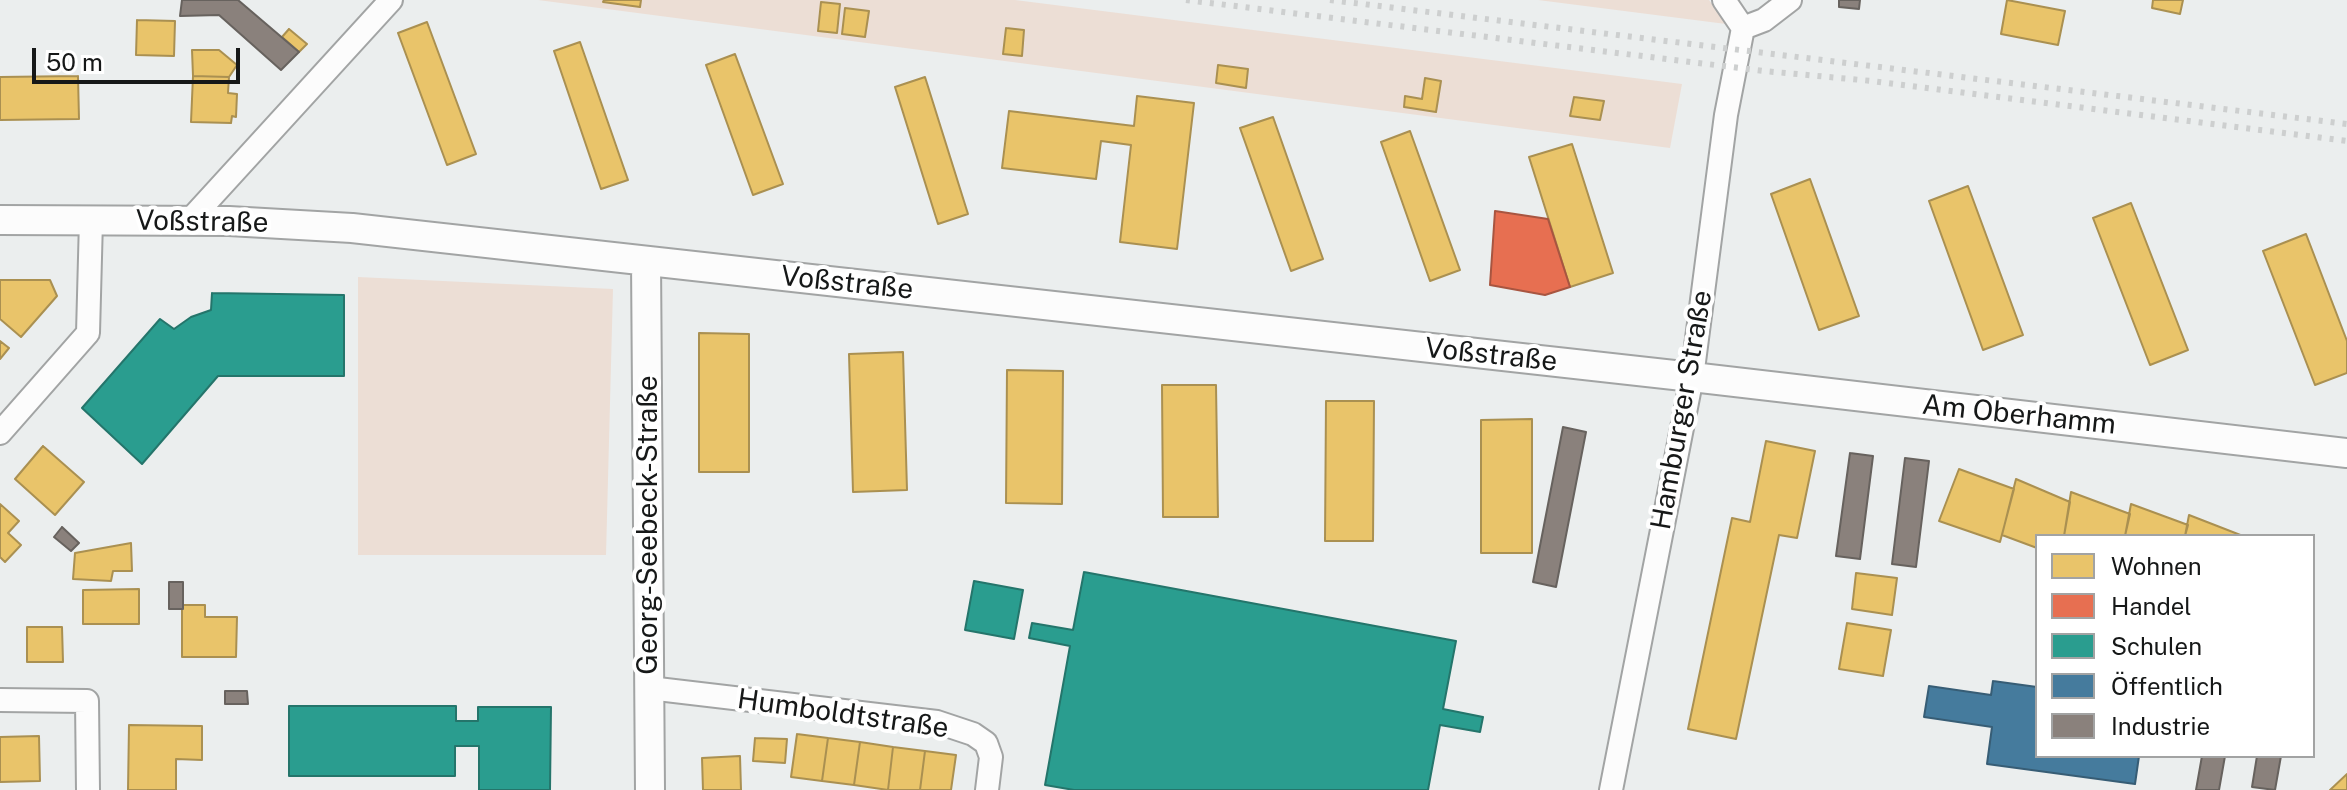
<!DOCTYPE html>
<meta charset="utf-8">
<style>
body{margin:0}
#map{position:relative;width:2347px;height:790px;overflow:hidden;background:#ebeeee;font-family:"Public Sans",sans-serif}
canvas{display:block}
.legend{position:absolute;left:2035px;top:534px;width:280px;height:224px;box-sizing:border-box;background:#fff;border:2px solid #a2a3a3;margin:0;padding:10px 14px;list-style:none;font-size:24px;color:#161818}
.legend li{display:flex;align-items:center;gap:16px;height:40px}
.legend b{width:40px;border:2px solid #a2a3a3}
.scale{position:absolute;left:32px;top:48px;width:208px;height:36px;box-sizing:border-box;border:4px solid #161818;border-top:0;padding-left:10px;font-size:24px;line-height:28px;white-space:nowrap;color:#161818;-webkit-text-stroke:6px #fff;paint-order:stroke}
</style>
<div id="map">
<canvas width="2347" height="790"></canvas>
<ul class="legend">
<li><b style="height:22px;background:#e9c46a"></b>Wohnen</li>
<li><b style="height:22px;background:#e76f51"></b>Handel</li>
<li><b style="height:22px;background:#2a9d8f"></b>Schulen</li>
<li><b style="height:22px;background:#457b9d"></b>Öffentlich</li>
<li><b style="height:22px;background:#8a817c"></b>Industrie</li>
</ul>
<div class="scale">50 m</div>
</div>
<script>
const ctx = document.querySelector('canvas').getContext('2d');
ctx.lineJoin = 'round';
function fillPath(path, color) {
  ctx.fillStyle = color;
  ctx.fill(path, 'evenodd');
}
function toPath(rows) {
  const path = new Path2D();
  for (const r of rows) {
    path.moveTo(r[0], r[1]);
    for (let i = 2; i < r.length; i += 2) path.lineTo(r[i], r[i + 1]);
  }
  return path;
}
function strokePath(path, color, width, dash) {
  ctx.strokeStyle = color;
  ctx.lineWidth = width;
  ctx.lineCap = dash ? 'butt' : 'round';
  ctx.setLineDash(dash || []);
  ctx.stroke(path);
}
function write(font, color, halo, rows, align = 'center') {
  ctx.font = font + ' "Public Sans",sans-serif';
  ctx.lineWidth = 8;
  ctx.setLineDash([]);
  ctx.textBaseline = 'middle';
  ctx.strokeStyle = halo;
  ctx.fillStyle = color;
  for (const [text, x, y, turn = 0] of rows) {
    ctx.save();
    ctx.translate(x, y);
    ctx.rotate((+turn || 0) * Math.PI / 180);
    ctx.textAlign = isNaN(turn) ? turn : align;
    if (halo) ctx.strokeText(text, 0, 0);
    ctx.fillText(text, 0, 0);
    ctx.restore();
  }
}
fillPath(toPath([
 [538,0,1015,0,1682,84,1670,148],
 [1538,0,1709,0,1726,24],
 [358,277,613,289,606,555,358,555]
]), '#ecded5');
const homes = toPath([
 [604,0,641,0,640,7,603,2,604,0],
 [2007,0,2065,11,2058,45,2001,34,2007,0],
 [2153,0,2183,0,2180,14,2152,8,2153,0],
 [821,2,840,4,837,33,818,31,821,2],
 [845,8,869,11,865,37,842,34,845,8],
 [137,20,175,21,174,56,136,55,137,20],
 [427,22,476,154,447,165,398,33,427,22],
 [1006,28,1024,30,1022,56,1003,54,1006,28],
 [289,29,307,44,299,52,282,37,289,29],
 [580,42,628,180,601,189,554,51,580,42],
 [192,50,219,50,237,65,229,77,193,76,192,50],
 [735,54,783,184,753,195,706,65,735,54],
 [1218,65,1248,69,1246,88,1216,83,1218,65],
 [78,76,79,119,0,120,0,77,78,76],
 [193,76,229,77,228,93,237,94,236,117,232,116,231,123,191,122,193,76],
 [925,77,968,214,938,224,895,87,925,77],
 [1425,78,1441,81,1436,112,1404,107,1405,96,1422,99,1425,78],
 [1137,96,1194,103,1177,249,1120,242,1131,145,1101,141,1096,179,1002,168,1009,111,1134,126,1137,96],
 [1574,97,1604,101,1600,120,1570,116,1574,97],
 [1273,117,1323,259,1291,271,1240,128,1273,117],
 [1410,131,1460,270,1430,281,1381,142,1410,131],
 [1572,144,1613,273,1570,287,1529,157,1572,144],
 [1810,179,1859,316,1819,330,1771,194,1810,179],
 [1968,186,2023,335,1983,350,1929,201,1968,186],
 [2131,203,2188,350,2150,365,2093,218,2131,203],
 [2306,234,2347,341,2347,373,2315,385,2263,251,2306,234],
 [0,280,50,280,57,296,21,337,0,319,0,280],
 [699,333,749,334,749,472,699,472,699,333],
 [0,341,9,348,0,359,0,341],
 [903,352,907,490,853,492,849,354,903,352],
 [1007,370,1063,371,1062,504,1006,503,1007,370],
 [1162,385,1216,385,1218,517,1163,517,1162,385],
 [1326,401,1374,401,1373,541,1325,541,1326,401],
 [1532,419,1532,553,1481,553,1481,420,1532,419],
 [1766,441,1815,451,1797,538,1779,535,1736,739,1688,729,1732,518,1750,522,1766,441],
 [43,446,84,482,55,515,15,479,43,446],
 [1959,469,2014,489,2000,542,1939,521,1959,469],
 [2016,479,2070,502,2064,536,2037,536,2037,548,2002,535,2016,479],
 [2071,492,2130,514,2125,536,2064,536,2071,492],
 [0,504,19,521,8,533,21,545,5,562,0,557,0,504],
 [2131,504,2188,525,2185,536,2125,536,2131,504],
 [2189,515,2243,536,2185,536,2189,515],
 [131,543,132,571,113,571,111,581,73,579,75,553,131,543],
 [1856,573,1897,578,1892,615,1852,609,1856,573],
 [139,589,139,624,83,624,83,590,139,589],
 [182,605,205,605,205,617,237,617,236,657,182,657,182,605],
 [1847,623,1891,630,1883,676,1839,669,1847,623],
 [27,627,62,627,63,662,27,662,27,627],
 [129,725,202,726,202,760,176,759,176,790,128,790,129,725],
 [797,734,828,738,822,781,791,777,797,734],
 [39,736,40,781,0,782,0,737,39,736],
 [755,738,787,739,785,763,753,761,755,738],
 [828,738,860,742,854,785,822,781,828,738],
 [860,742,893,747,888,790,854,785,860,742],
 [893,747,925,751,920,790,888,790,893,747],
 [925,751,956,755,951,790,920,790,925,751],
 [740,756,741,790,703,790,702,758,740,756],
 [2347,774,2347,790,2330,790,2347,774]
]);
fillPath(homes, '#e9c46a');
strokePath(homes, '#aa9051', 2);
const shops = toPath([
 [1495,211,1548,219,1570,287,1545,295,1490,285,1495,211]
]);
fillPath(shops, '#e76f51');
strokePath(shops, '#a85540', 2);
const schools = toPath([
 [212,293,344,295,344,376,218,376,142,464,82,408,160,319,174,329,191,317,211,310,212,293],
 [1084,572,1456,641,1443,709,1483,717,1480,732,1440,725,1428,790,1074,790,1045,785,1070,646,1029,638,1032,623,1073,630,1084,572],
 [974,581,1023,590,1014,639,965,630,974,581],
 [289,706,456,706,456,721,478,721,478,707,551,707,550,790,479,790,479,746,455,746,455,776,289,776,289,706]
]);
fillPath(schools, '#2a9d8f');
strokePath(schools, '#24756b', 2);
const public = toPath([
 [1993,681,2037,687,2037,756,2139,756,2135,784,1987,764,1992,727,1924,717,1929,686,1991,695,1993,681]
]);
fillPath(public, '#457b9d');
strokePath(public, '#375d75', 2);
const industry = toPath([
 [182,0,238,0,299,52,281,70,219,15,180,16,182,0],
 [1839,0,1860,0,1859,9,1839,7,1839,0],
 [1563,427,1586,432,1556,587,1533,582,1563,427],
 [1850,453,1873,456,1860,559,1836,556,1850,453],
 [1905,458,1929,461,1916,567,1892,564,1905,458],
 [62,527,79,543,71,551,54,537,62,527],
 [169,582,183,582,183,609,169,609,169,582],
 [225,691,247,691,248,704,225,704,225,691],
 [2202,756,2225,756,2219,790,2196,790,2202,756],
 [2257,756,2281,756,2275,790,2252,787,2257,756]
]);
fillPath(industry, '#8a817c');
strokePath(industry, '#67625e', 2);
const minor = toPath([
 [1724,0,1743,28],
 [1743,28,1764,20,1790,0],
 [190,220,391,0],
 [0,433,88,333,91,220],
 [649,688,937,722,973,734,986,743,991,757,987,790],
 [0,700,87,701,88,790],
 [1611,790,1692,377,1726,115,1743,28]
]);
const tertiary = toPath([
 [0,220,229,221,352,228,1692,377,2347,453],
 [646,261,650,790]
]);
strokePath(minor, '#a2a4a4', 26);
strokePath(tertiary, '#a2a4a4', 32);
strokePath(minor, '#fcfcfc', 22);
strokePath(tertiary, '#fcfcfc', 28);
strokePath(toPath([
 [1186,0,1764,71,1872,81,2347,141],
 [1330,0,2347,124]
]), '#cdcfcf', 6, [4, 8]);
write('28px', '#161818', '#fff', [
 ["Voßstraße",202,222,1],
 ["Voßstraße",847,283,6],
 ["Voßstraße",1491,355,6],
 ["Hamburger Straße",1682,410,-80],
 ["Am Oberhamm",2019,415,6],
 ["Georg-Seebeck-Straße",648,525,-90],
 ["Humboldtstraße",843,714,8]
]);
</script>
